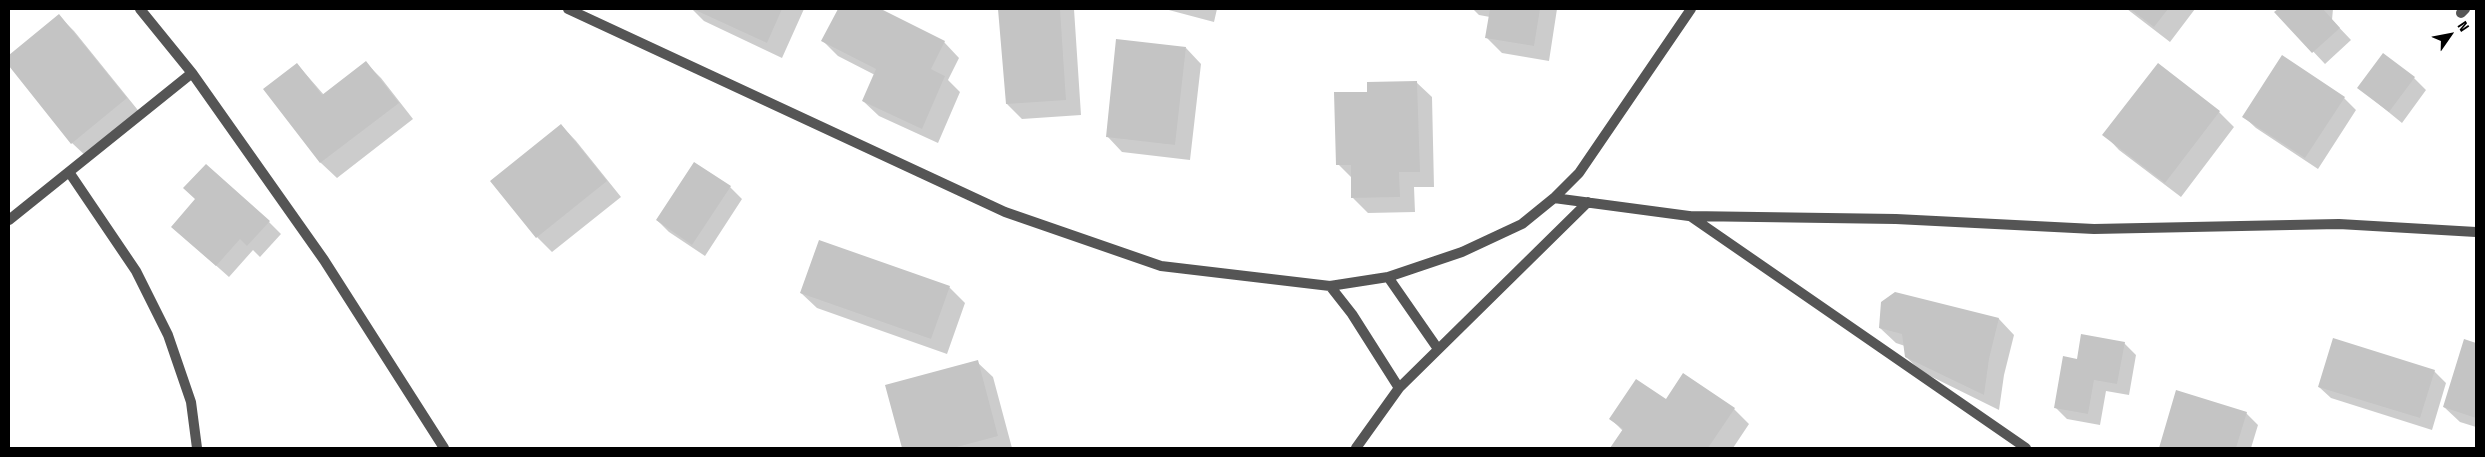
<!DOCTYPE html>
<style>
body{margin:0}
#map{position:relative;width:2485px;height:457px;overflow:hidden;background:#fff;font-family:"Fira Sans Condensed",sans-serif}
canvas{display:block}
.frame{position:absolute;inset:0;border:10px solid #000;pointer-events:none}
.north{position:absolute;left:2425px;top:10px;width:50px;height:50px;-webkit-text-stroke:4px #fff;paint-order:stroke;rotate:57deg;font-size:14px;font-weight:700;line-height:20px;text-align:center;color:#000}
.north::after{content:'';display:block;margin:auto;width:18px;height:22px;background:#000;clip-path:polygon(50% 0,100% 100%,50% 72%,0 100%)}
</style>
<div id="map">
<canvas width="2485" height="457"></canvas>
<div class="frame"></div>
<div class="north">N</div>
</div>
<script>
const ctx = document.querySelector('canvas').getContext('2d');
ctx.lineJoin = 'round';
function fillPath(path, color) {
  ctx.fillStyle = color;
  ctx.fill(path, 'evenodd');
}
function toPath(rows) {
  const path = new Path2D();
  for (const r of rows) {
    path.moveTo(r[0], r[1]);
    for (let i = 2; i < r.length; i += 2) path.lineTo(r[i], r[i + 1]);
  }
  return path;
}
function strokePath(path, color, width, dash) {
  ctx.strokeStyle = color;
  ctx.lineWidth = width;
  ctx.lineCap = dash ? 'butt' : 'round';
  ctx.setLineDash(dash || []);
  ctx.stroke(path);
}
fillPath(toPath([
 [692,9,804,9,782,58,704,21],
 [839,9,878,9,944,42,959,58,948,80,960,92,938,143,879,116,863,101,875,75,838,56,823,41],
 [1000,9,1074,9,1081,115,1022,119,1007,104],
 [1165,9,1217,9,1214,22],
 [1473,9,1557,9,1549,61,1502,53,1487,38,1490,17,1479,15],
 [2127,9,2195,9,2170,42],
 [2280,9,2333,9,2332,20,2351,40,2325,64,2276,12],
 [59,16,74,31,141,114,88,158,72,143,9,65,9,56],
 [1186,48,1201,64,1190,160,1122,152,1107,136],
 [366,63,381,78,413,119,337,178,321,163,265,89,297,64,324,95],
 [2414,78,2426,90,2402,123,2359,88],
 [1416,82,1432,97,1434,187,1414,187,1415,212,1368,213,1353,198,1353,179,1338,164,1368,93],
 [2344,98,2356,110,2318,169,2256,128,2244,117],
 [2219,112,2234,127,2181,197,2119,150,2104,134],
 [561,125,576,141,621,197,552,252,537,237],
 [730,187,742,199,705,256,669,232,657,220],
 [269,222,281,234,260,257,253,250,229,277,185,238],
 [949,287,965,303,947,354,817,308,801,293],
 [1895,294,1999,319,2014,335,2004,375,1999,410,1922,372,1906,357,1905,346,1896,343,1880,328],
 [2465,341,2476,344,2476,427,2460,422,2444,407],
 [2124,343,2136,355,2129,395,2106,391,2100,425,2067,419,2055,407,2078,360],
 [977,362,993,377,1012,448,904,448,886,386],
 [2434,371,2446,383,2432,430,2331,398,2319,387],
 [1734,409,1749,424,1733,448,1612,448,1623,431,1611,419],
 [2246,413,2258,425,2251,448,2160,448]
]), '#0003');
fillPath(toPath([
 [693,9,782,9,767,43],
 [838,9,881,9,945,41,931,69,945,76,922,129,862,101,876,69,821,41],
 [998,9,1060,9,1066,100,1006,104],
 [1490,9,1540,9,1534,46,1485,38],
 [2130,9,2168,9,2154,27],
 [2278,9,2323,9,2340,28,2312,53,2274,12],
 [59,14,127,98,71,144,9,66,9,55],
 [1116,39,1186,47,1175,145,1106,137],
 [2383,53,2415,77,2389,112,2357,88],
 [2282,55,2345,97,2305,158,2242,117],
 [366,61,399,103,320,163,263,89,297,63,322,95],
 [2158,63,2220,111,2165,183,2102,135],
 [1417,81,1420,172,1399,172,1400,197,1351,198,1351,165,1336,165,1334,92,1367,92,1367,82],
 [561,124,607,181,536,238,490,181],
 [694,162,731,186,692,245,656,220],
 [206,164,270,221,247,246,240,239,216,266,171,227,195,199,183,188],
 [819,240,950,286,931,339,800,293],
 [1895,292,1999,318,1989,359,1984,395,1905,357,1902,334,1879,328,1881,302],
 [2081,334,2125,342,2117,384,2094,380,2088,414,2054,408,2063,356,2077,359],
 [2333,338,2435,370,2420,418,2318,387],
 [2464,339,2476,343,2476,418,2443,407],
 [978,360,998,436,953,448,902,448,885,385],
 [1683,373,1735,408,1708,448,1610,448,1623,429,1609,419,1636,379,1666,399],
 [2176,390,2247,412,2236,448,2159,448]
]), '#c4c4c4');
strokePath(toPath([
 [140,9,192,73,324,260,444,448],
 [568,9,1005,212,1161,266,1330,286,1388,277,1462,252,1522,224,1554,198,1579,173,1691,9],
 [2461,13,2465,9],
 [69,172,136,271,168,335,191,402,197,448],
 [1554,198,1689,216,1896,219,2094,229,2339,224,2476,232],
 [1690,216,2026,448],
 [9,220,192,73],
 [1388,277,1438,349],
 [1330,286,1352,314,1399,388],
 [1356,448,1399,388,1588,202]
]), '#555', 10);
</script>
